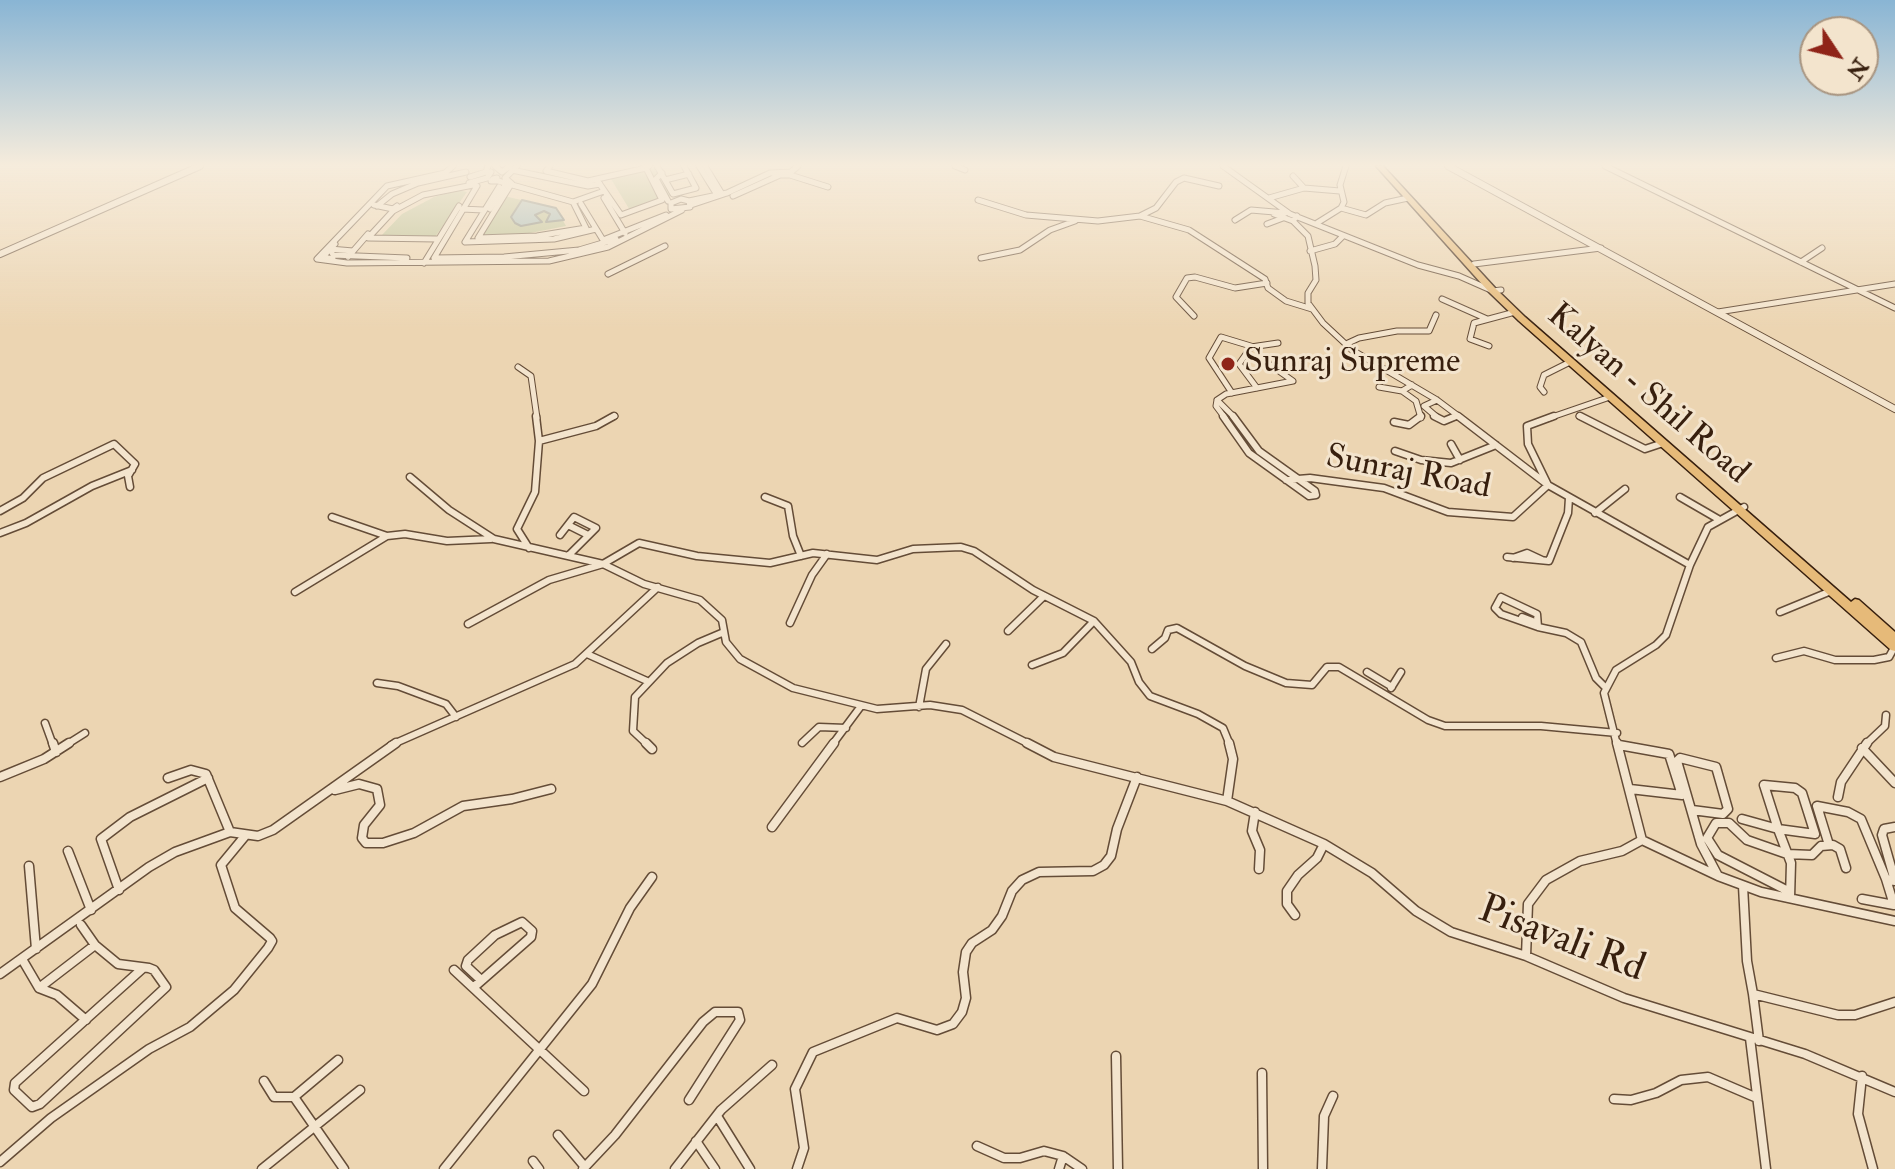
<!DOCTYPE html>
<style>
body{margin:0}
#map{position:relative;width:1895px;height:1169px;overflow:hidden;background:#ecd5b2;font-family:"IM FELL Double Pica",serif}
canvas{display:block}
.north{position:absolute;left:1799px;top:16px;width:80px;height:80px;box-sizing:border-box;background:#f3e4cd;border:2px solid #a89581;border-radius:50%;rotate:125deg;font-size:22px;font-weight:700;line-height:32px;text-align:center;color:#371f0e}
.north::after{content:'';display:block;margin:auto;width:28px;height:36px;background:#8f2418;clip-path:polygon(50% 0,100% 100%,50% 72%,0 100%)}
</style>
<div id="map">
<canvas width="1895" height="1169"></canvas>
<div class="north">N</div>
</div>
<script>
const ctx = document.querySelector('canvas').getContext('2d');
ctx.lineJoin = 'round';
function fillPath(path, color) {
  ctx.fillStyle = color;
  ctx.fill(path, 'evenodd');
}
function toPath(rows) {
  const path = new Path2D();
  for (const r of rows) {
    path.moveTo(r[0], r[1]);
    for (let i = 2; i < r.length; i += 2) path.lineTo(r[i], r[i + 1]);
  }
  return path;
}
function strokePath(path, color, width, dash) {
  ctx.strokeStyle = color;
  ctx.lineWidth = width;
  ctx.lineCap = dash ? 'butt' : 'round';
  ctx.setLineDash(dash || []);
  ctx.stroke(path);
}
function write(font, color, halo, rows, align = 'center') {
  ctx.font = font + ' "IM FELL Double Pica",serif';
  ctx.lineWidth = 6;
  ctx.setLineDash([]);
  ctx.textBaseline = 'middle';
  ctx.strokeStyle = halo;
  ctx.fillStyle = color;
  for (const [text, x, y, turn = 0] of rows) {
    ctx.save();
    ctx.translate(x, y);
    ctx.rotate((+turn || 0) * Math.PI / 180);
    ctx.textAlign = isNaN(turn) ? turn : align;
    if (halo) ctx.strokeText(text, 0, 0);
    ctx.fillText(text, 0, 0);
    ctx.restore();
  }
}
fillPath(toPath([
 [654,168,672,195,631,212,611,179],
 [458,190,467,192,435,237,382,235,402,214,434,197],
 [504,196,556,208,566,226,515,236,480,237]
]), '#b7bd8d');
const water = toPath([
 [522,200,556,208,564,220,546,222,550,214,544,211,535,215,542,222,521,226,515,223,511,217,522,200]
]);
fillPath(water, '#9cb6b6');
strokePath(water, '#747a73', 2);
const minorFar2 = toPath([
 [453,166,445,173,387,186,317,259,347,263,549,261,608,247,682,210],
 [495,166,502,172,510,166],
 [550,166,546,171,588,181,646,168],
 [657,166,673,194,696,188,684,166],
 [699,166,717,195],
 [705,166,722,194],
 [955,166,965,170],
 [1223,166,1290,214,1418,265,1459,276,1493,291,1501,290],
 [1346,166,1340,185,1344,202,1341,208,1366,215,1385,203,1408,198],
 [1605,166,1895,308],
 [512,170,588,186,600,184],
 [662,173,656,179,668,201],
 [1293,176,1304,188,1340,191],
 [470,177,486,172,488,166],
 [497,178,497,181,491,181,493,179,497,178],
 [597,180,621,215,662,200,646,168,649,166],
 [665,180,689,174],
 [498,181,573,202,604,191],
 [469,183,487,178,491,172],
 [512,184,505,178,517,166],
 [477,186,434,258,504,257,579,250,616,239],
 [510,186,478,238,537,236,586,228,573,202],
 [499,187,465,242,554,239,596,229],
 [727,193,770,173,791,172,798,166],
 [733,196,780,175,790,175,828,187],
 [604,198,625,233],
 [1269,198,1304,188],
 [681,199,689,201,690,207,671,209,671,203,681,199],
 [978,200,1026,215,1098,221,1140,216,1156,208,1176,182,1184,178,1219,186],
 [689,201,727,193,691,205],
 [581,204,603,240,666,215],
 [374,205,393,209,397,206],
 [377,206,392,194,418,183,466,172],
 [462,209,483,210],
 [490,209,505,185],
 [1274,214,1293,221],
 [1140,216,1189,230,1265,279,1268,288,1286,301,1312,309],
 [1297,216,1293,221,1308,236,1315,266,1316,280,1308,293,1308,303,1323,323,1352,350,1437,400,1461,418],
 [1235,220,1251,210,1286,213],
 [1317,223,1341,208],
 [1267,224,1283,218],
 [437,239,368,238,393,211,423,195,473,185],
 [335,244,330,249,333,255,407,258],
 [1310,251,1335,244,1343,236],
 [348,257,368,234],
 [981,258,1020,250,1050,230,1075,221],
 [333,259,323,257,330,249,353,251],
 [1801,262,1822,248],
 [424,263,459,206],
 [1474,264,1601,248],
 [608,274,665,246],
 [1442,299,1487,319],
 [1718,312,1895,284],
 [1194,316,1176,297,1187,278,1195,277,1235,288,1267,283],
 [1346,344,1359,338,1397,331,1429,331,1436,315],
 [1489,346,1470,339,1474,323,1515,312],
 [518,367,531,376,537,418],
 [1412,385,1402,391,1416,401,1421,418],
 [1379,387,1402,391],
 [1257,388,1239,364,1251,347,1278,343],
 [1544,392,1540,387,1544,375,1570,362],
 [1232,393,1209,358,1221,337,1254,347],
 [1217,400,1226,394,1293,381,1269,364],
 [1437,400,1424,406,1438,418],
 [1579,416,1584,418],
 [610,418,615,416],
 [1225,418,1216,406,1217,400,1235,418],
 [1451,418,1457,416],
 [1549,418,1610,397]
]);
const minorFar1 = toPath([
 [1223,416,1249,453,1309,496,1316,495,1315,491,1259,451,1233,416],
 [1434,416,1444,421,1456,416],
 [1458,416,1548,485,1690,565,1708,527,1744,507],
 [1580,416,1645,449,1663,443],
 [1394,422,1409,425,1421,416],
 [539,441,596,426,614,416],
 [1451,444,1460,460],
 [1395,451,1421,460,1451,463,1496,445],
 [410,477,449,510,494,539,603,564,644,584,700,600,722,620,726,642,740,659,793,688,877,709,930,705,962,710,1031,745],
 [1286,480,1310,478,1384,488,1448,512,1513,517,1548,485,1528,444,1527,426,1554,416],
 [765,497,788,506,793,536,801,556],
 [1680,497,1718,519],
 [0,511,23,498,43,478,114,444,135,464,128,476,130,487],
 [1595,513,1625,489],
 [332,517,387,536],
 [568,525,588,535],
 [0,533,26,523,92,486,132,470],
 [560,535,574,517,596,528,568,556],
 [529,548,517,529,535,492,539,441,536,416],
 [1507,557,1549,561,1568,513,1569,498],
 [1513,558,1527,553,1542,560],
 [295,592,387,536,405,534,447,541,491,539],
 [1501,597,1537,614,1538,627,1501,614,1495,608,1501,597],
 [1780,612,1831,591],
 [1522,617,1535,622],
 [790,623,812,575,827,554],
 [468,624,549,580,603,564,639,543,697,556,770,563,813,553,877,560,913,549,961,547,974,551,1033,590,1094,621,1131,662,1139,682,1150,696,1198,714,1223,728,1230,745],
 [1538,627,1566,633,1581,642,1596,678,1605,687],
 [1008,631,1044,596],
 [1152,649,1165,638,1168,630,1177,628,1245,666,1286,683,1312,685,1327,667,1339,667,1428,720,1445,726,1541,726,1617,733],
 [587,654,647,681],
 [1776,658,1804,651,1835,660,1874,660,1889,657,1895,646],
 [1032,665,1063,653,1094,621],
 [1367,672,1392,687],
 [377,683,398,686,446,704,456,717],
 [1391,688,1401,672],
 [919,707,926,669,946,644],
 [45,723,53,745],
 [802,743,819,727,846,728],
 [66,745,85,733],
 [391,745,575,664,658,587],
 [648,745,633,731,635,697,667,663,698,643,724,632],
 [832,745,861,706],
 [1617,745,1604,693,1616,670,1656,645,1666,635,1690,565],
 [1865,745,1885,726,1886,715]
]);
const minor = toPath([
 [53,743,56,752],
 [646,743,652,749],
 [1027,743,1054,757,1227,801,1324,844,1372,873,1416,911,1451,932,1526,956,1624,998,1805,1054,1895,1092],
 [1617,743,1642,840,1718,876,1701,844,1677,761,1680,758,1716,767,1728,809,1723,814,1692,810],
 [1619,745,1669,754,1682,795,1630,789],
 [1862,748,1895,783],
 [0,777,44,759,69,743],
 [168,778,191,770,206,774,230,832],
 [1764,785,1795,788,1802,793,1815,834,1778,829,1764,785],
 [335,790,359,784,377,789,380,805,364,825,362,838,366,843,383,843,414,833,463,806,512,799,551,789],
 [1838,797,1841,782,1867,743],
 [1227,801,1233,759,1229,743],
 [1255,812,1252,831,1260,850,1259,869],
 [1742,819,1778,829],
 [772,827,834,743],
 [1895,827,1884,829,1882,835,1895,881],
 [1778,829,1791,863,1790,898],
 [1829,845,1817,806,1848,812,1861,819,1886,879,1895,881],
 [68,851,91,910],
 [29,866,36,949],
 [1718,876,1761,892,1895,921],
 [1886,879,1894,905],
 [1743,886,1747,961,1753,994,1838,1015,1855,1015,1895,1002],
 [119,890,101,839,130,817,208,778],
 [1790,892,1718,855,1707,838,1716,823,1729,823,1747,840,1787,854,1812,855,1821,846,1833,845,1840,849,1846,868],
 [1862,899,1894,905],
 [1295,915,1287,904,1287,891,1298,875,1317,858,1324,844],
 [81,925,95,945,118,964,149,968,154,970,166,987,40,1104,32,1107,14,1090,15,1083,143,968],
 [1526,956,1528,904,1546,880,1580,861,1622,851,1642,840],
 [22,959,39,988,57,995,86,1020],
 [454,970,584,1091],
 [0,974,149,867,175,852,230,832,258,836,273,830,396,743],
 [474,987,531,937,532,931,522,922,495,935,468,960,466,966,481,980],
 [39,988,95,945],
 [1753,994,1759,1041],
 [1750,1038,1766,1169],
 [1116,1056,1118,1169],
 [1262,1073,1263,1169],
 [1862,1076,1858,1114,1873,1169],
 [264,1081,274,1097,294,1097,338,1060],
 [294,1097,344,1169],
 [1614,1099,1631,1100,1656,1093,1681,1080,1708,1077,1757,1098],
 [717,1116,750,1169],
 [558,1135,585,1167],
 [696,1141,715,1169],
 [977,1146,1004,1158,1020,1158,1044,1151,1063,1156,1082,1169],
 [533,1161,539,1169],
 [0,1162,51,1118,149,1049,190,1027,234,990,268,948,272,941,270,938,235,908,221,865,245,836],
 [262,1169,360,1090],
 [444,1169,592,984,630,908,652,877],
 [583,1169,615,1135,703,1022,715,1012,738,1012,740,1020,689,1100],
 [675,1169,721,1110,772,1065],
 [797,1169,804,1148,795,1089,813,1052,897,1018,937,1030,953,1024,962,1012,966,998,963,972,966,952,972,943,992,930,1002,916,1012,891,1022,880,1039,872,1093,871,1104,865,1111,856,1117,829,1137,777],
 [1059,1169,1063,1156],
 [1322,1169,1324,1116,1333,1096]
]);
const tertiary = toPath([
 [1448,166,1895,409],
 [0,254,200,166]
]);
const primary = toPath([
 [1376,166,1383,166,1496,289,1525,317,1851,602,1855,599,1859,600,1895,632,1895,651,1891,650,1519,321,1490,293,1376,166]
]);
strokePath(minorFar2, '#644c37', 7);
strokePath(minorFar1, '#644c37', 9);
strokePath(minor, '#644c37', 11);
strokePath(tertiary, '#644c37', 8);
strokePath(primary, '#371f0e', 3);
strokePath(minorFar2, '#f3e4cd', 5);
strokePath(minorFar1, '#f3e4cd', 6);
strokePath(minor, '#f3e4cd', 8);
strokePath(tertiary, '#f3e4cd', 6);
fillPath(primary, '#e6ba79');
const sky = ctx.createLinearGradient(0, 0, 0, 330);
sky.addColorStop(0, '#89b5d4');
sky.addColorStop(0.5, '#f6ecdc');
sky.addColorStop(1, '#f6ecdc00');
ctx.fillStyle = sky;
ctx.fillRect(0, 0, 1895, 330);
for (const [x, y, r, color] of [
 [1228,364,8,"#8f2418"]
]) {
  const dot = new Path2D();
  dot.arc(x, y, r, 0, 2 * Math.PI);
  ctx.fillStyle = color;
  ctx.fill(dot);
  strokePath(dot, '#f3e4cd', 3);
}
write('34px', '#371f0e', '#f3e4cd', [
 ["Sunraj Supreme",1244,364]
], 'left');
write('34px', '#371f0e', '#f3e4cd', [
 ["Kalyan - Shil Road",1647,395,41],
 ["Sunraj Road",1408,474,11]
]);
write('40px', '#371f0e', '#f3e4cd', [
 ["Pisavali Rd",1561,941,21]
]);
</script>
